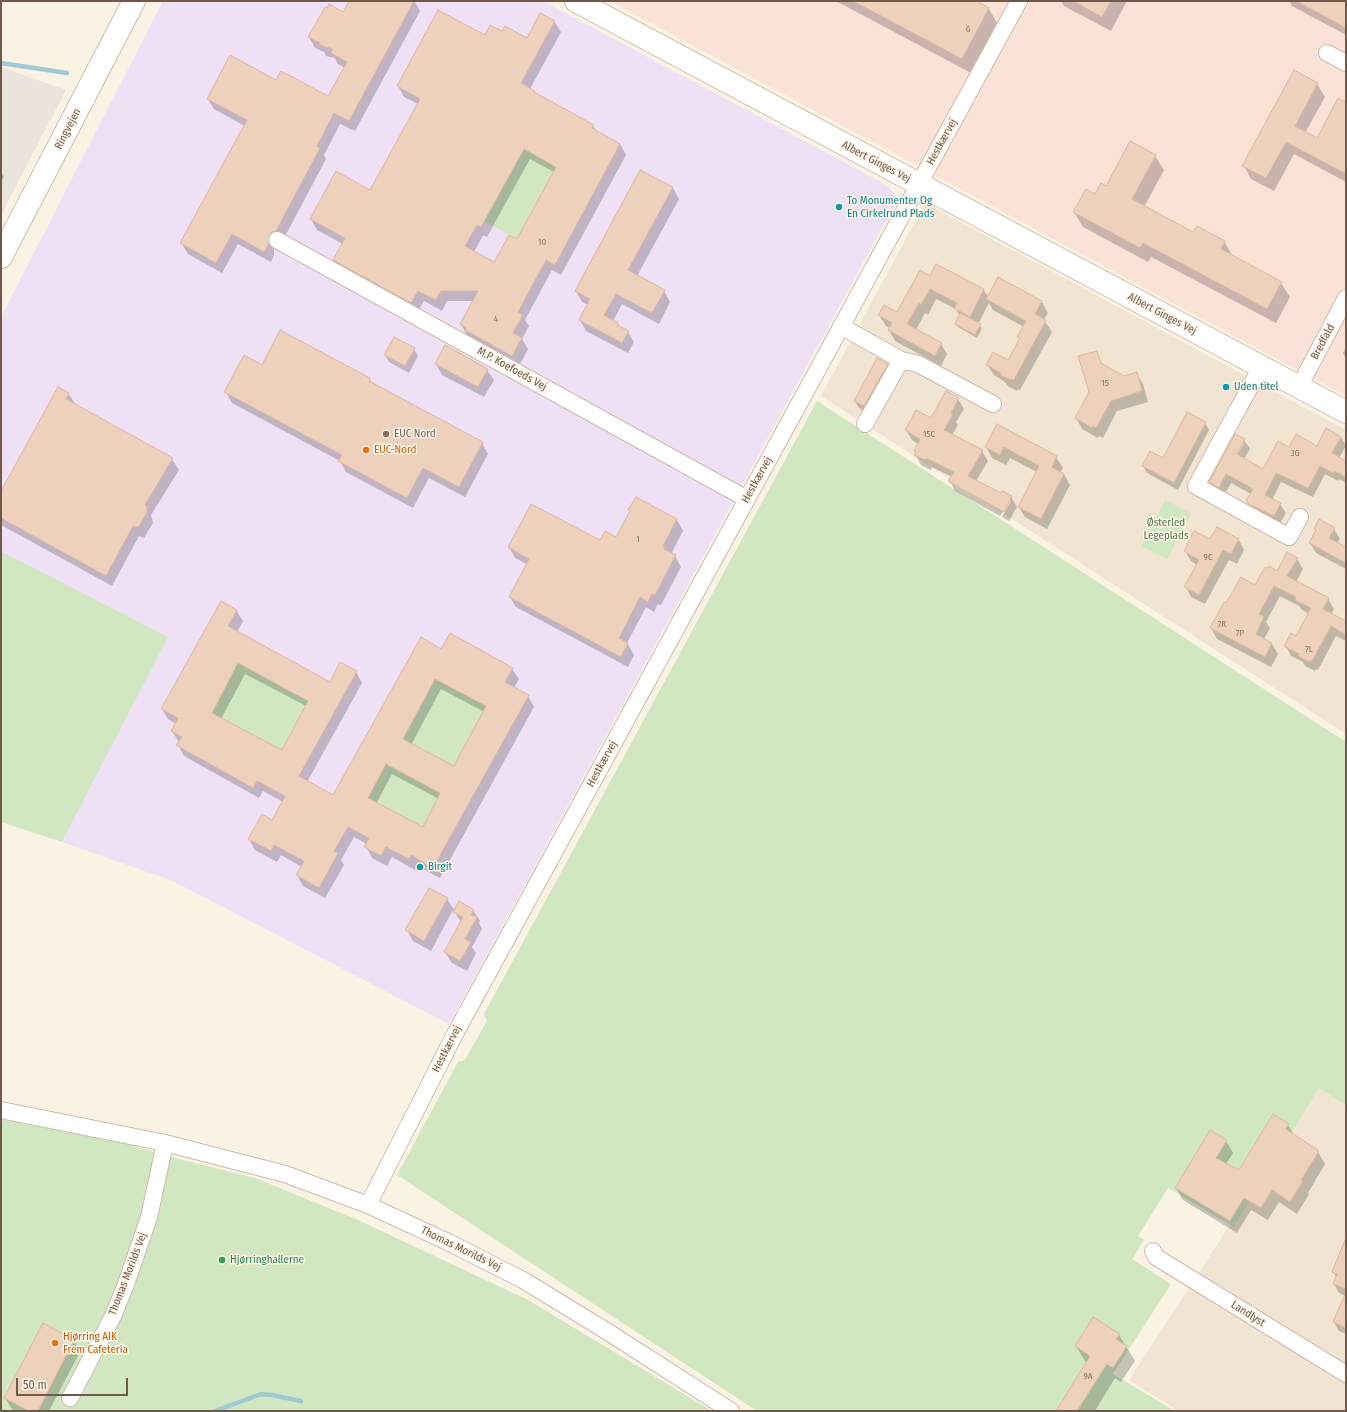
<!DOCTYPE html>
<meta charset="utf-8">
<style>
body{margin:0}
#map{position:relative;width:1347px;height:1412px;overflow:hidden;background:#faf2e3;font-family:"Fira Sans Condensed",sans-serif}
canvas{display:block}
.frame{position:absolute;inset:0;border:2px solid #70594b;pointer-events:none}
.scale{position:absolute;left:16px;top:1378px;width:112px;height:18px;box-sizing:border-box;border:2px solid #70594b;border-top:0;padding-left:5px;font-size:12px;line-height:14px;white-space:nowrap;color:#70594b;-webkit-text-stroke:3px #fef6e8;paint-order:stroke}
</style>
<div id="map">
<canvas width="1347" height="1412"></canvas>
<div class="frame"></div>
<div class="scale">50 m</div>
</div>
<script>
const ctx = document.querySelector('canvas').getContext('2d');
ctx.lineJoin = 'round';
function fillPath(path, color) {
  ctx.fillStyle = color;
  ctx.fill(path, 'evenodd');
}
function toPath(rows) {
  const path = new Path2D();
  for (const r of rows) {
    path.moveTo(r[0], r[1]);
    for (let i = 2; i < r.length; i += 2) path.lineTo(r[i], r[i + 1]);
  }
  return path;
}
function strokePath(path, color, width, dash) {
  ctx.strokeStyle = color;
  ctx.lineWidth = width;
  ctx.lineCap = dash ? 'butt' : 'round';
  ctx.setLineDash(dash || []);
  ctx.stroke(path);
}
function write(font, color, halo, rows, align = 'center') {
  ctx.font = font + ' "Fira Sans Condensed",sans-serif';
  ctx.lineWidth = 3;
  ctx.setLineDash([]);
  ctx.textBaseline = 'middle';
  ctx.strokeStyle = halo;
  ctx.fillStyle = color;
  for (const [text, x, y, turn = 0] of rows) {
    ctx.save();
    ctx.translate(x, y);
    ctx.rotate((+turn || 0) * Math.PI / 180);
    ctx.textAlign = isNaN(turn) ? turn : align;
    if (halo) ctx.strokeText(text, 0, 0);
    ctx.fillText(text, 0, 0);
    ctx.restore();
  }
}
fillPath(toPath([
 [925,203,1346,430,1346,734,821,396],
 [1321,1085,1346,1100,1346,1411,1178,1411,1129,1380]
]), '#f1e4d2');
fillPath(toPath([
 [610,1,1346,1,1346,396]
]), '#fae2d7');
fillPath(toPath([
 [1,67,66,90,1,215]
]), '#eae4dd');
fillPath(toPath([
 [163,1,543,1,890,187,896,202,449,1024,173,881,62,842,167,637,1,551,1,317]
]), '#efe0f6');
fillPath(toPath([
 [524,149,556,167,517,239,484,221],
 [817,401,1346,742,1346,1105,1319,1088,1234,1227,1168,1188,1138,1236,1144,1240,1132,1259,1171,1284,1113,1374,1175,1411,757,1411,397,1175,458,1062,465,1060,487,1021,484,1014],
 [1165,500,1191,513,1167,559,1141,546],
 [1,551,168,637,62,842,1,822],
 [238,663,309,701,303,711,282,750,203,708,220,697],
 [431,677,486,706,454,766,400,738],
 [386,764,440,793,423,827,368,798],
 [1,1119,119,1142,175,1158,255,1178,358,1220,528,1300,712,1411,1,1411]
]), '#d0e7c2');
fillPath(toPath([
 [350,1,414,1,420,11,355,131,340,124,324,155,326,159,282,242,274,247,274,255,271,262,238,244,222,273,188,254,181,243,245,126,214,109,208,99,277,82,329,98,345,68,338,64,335,58,326,56,324,52,315,48,309,37,344,13],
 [836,1,974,1,989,9,997,23,971,73],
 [1061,1,1127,1,1111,31,1064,6],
 [1289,1,1346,1,1346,35,1292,6],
 [554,21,561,32,530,89,534,91,536,95,593,126,597,132,620,144,626,155,561,275,552,270,525,320,529,326,522,339,528,349,519,366,472,341,467,335,461,324,473,301,447,301,442,311,424,301,417,313,341,271,335,260,343,244,317,230,311,219,371,192,418,104,404,97,398,86,485,37,502,33,527,39],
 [530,159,554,172,517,240,495,264,474,252,483,235,487,237],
 [1317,84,1325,97,1305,133,1317,139,1346,103,1346,182,1294,154,1274,191,1251,179,1244,166],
 [1155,156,1164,170,1144,207,1193,234,1224,241,1233,257,1281,283,1290,297,1276,323,1151,257,1148,262,1083,227,1074,212,1107,187],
 [641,171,673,188,679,199,637,276,664,291,670,302,659,324,622,304,613,321,628,332,634,342,628,353,586,331,580,320,588,305,582,302,576,291],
 [1,172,4,177,1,182],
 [937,265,984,290,988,297,998,278,1042,302,1048,313,1044,320,1052,332,1020,390,1018,389,1017,391,1008,386,1005,382,994,375,987,365,1008,361,1020,340,1018,337,1024,327,993,310,989,303,978,324,982,328,977,338,958,327,956,324,960,316,956,309,936,299,928,315,925,313,916,330,941,344,947,354,941,366,895,341,889,330,890,328,886,326,879,315,898,314,930,277],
 [1346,347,1346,359,1343,353],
 [414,349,418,356,409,373,389,362,385,355],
 [1096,352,1103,366,1124,377,1136,373,1143,384,1148,402,1117,411,1103,438,1099,436,1098,438,1082,429,1076,418,1090,393],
 [436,364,487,370,494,380,484,397,442,375],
 [887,365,891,372,868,413,859,408,855,401],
 [369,379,372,383,482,443,488,454,465,497,429,478,413,508,346,472,340,461,232,403,226,392],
 [69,394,75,404,172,459,179,470,151,515,153,523,144,538,139,536,112,586,1,525,1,493],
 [958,399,964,409,956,422,958,425,952,435,982,451,988,461,976,481,1001,495,1011,497,1017,507,1009,521,955,491,950,481,952,477,932,467,931,470,921,465,916,455,915,451,918,444,912,440,906,430,932,419],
 [1009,501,1011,501,1002,517,1000,516],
 [1205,423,1209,430,1178,490,1147,473,1143,466,1163,459],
 [997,426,1056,457,1063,468,1060,473,1064,474,1070,485,1047,529,1025,517,1019,507,1037,472,1010,458,1006,465,992,458,986,447],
 [1341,437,1346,446,1339,458,1346,462,1346,483,1339,479,1338,481,1325,474,1313,497,1281,482,1272,500,1280,504,1286,513,1279,525,1254,513,1247,501,1251,494,1231,483,1224,496,1215,491,1210,482,1244,440,1250,449,1244,459,1264,470,1290,449,1318,447],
 [1242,443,1244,443,1235,459,1234,458],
 [636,498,677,520,683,531,671,554,675,556,681,567,661,605,658,604,654,612,646,607,627,643,634,655,628,667,516,607,510,597,527,564,515,558,509,547,600,542,617,539,631,512,630,510],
 [1217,528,1239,540,1244,550,1237,564,1229,560,1205,604,1191,597,1186,587,1197,565,1191,561,1185,551,1211,541],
 [1315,529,1334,529,1340,539,1337,543,1346,548,1346,569,1316,553,1310,543,1316,532],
 [1297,559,1303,569,1296,582,1328,599,1334,609,1331,615,1346,623,1346,641,1336,636,1318,670,1316,669,1315,671,1305,666,1303,662,1291,656,1286,646,1296,637,1309,614,1302,610,1299,606,1280,596,1266,622,1270,628,1264,639,1272,644,1278,654,1271,667,1217,639,1211,628,1227,605],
 [236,610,243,621,237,632,330,683,356,672,362,683,307,782,334,796,442,650,512,669,519,679,514,688,528,696,534,707,440,878,417,866,415,870,392,857,387,866,372,858,366,847,367,844,354,837,341,860,344,865,325,898,303,886,297,875,302,867,281,855,277,862,255,850,249,839,272,821,283,802,263,791,259,798,184,756,178,745,179,742,172,731,176,724,168,719,162,709],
 [245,674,306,706,282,752,221,719],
 [441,689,484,712,454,768,411,745],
 [392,774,439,799,423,828,376,804],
 [447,899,455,911,473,910,480,921,479,923,482,929,472,947,476,953,467,971,452,963,445,952,461,922,453,910,431,951,413,941,407,930],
 [1288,1125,1294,1135,1318,1152,1325,1164,1308,1193,1309,1194,1297,1214,1279,1202,1268,1220,1251,1210,1237,1233,1183,1200,1176,1188,1226,1141,1233,1153,1226,1164,1239,1171],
 [1346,1258,1346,1334,1339,1331,1334,1322,1345,1296,1339,1293,1334,1284,1336,1277,1334,1272],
 [44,1324,74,1341,80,1352,49,1411,16,1411,12,1409,5,1398],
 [1119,1335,1135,1361,1121,1382,1115,1378,1095,1411,1057,1411,1087,1363,1085,1361,1076,1346]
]), '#0003');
strokePath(toPath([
 [1,63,67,73],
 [215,1411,261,1394,272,1395,301,1401]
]), '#a0cad3', 4.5);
const building = toPath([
 [349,1,414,1,349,121,334,113,317,146,320,148,276,231,272,232,269,236,269,244,264,252,232,234,216,263,180,243,247,120,207,99,230,55,276,80,281,71,328,96,347,62,331,53,333,49,319,45,320,43,308,37,325,7,327,8,329,4,343,12,349,1],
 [853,1,976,1,989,8,962,59,853,1],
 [1073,1,1111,1,1102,17,1073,1],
 [1296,1,1346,1,1346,28,1296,1],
 [438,10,485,35,490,25,502,31,505,26,527,38,540,13,555,21,521,83,535,91,534,92,594,125,592,128,620,144,555,265,546,260,518,312,523,315,513,333,522,338,512,356,465,330,466,328,460,324,478,291,441,291,436,300,418,291,411,303,333,260,345,238,310,219,336,171,370,190,420,99,397,86,438,10],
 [524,149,556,167,517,239,509,235,494,262,465,246,477,225,481,227,524,149],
 [1294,70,1318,83,1295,126,1317,138,1338,98,1346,102,1346,174,1286,142,1266,178,1242,166,1294,70],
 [1130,141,1156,155,1132,199,1193,232,1197,226,1225,241,1221,249,1282,282,1267,309,1143,243,1140,248,1073,212,1086,189,1095,194,1101,183,1106,186,1130,141],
 [640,170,673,187,628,270,665,290,652,313,616,294,604,315,618,323,617,325,629,331,622,343,579,320,590,299,575,291,640,170],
 [936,264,984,289,970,317,954,308,957,303,930,289,921,305,919,303,907,324,942,343,935,356,888,330,892,323,878,315,884,305,897,312,920,270,930,276,936,264],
 [998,277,1042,301,1035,314,1046,320,1014,380,1012,379,1011,380,1000,375,1001,373,986,365,993,352,1008,360,1020,338,1017,337,1026,321,986,299,998,277],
 [960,313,981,324,975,335,955,324,960,313],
 [280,330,370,378,369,381,483,442,459,487,423,468,407,498,338,461,342,455,224,392,244,355,262,365,280,330],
 [394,337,415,348,405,366,384,355,394,337],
 [445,345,488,369,478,387,435,364,445,345],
 [1097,351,1101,363,1124,376,1137,372,1142,391,1111,401,1096,428,1093,426,1092,428,1075,418,1089,392,1078,356,1097,351],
 [877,358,888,364,864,406,854,401,877,358],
 [58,387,69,393,66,399,173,458,145,505,147,506,147,512,141,523,138,527,133,526,106,576,1,518,1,491,58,387],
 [946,391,959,398,951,413,953,414,944,430,983,450,968,476,1001,493,1002,491,1012,496,1004,512,948,481,954,472,926,458,925,460,914,455,916,452,914,451,920,439,905,430,916,410,931,418,946,391],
 [1187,412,1206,422,1174,483,1142,466,1150,451,1163,458,1187,412],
 [997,424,1057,456,1052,467,1064,474,1041,519,1018,507,1039,466,1004,447,1000,455,985,447,997,424],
 [1326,428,1341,437,1332,453,1346,461,1346,477,1334,471,1333,473,1320,466,1308,488,1276,473,1265,495,1281,503,1274,516,1248,504,1248,502,1246,501,1253,489,1226,474,1219,488,1209,482,1235,434,1245,439,1237,454,1263,469,1278,441,1289,447,1296,434,1317,446,1326,428],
 [636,497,677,519,663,546,665,547,664,549,676,555,655,595,652,594,648,602,640,597,619,638,628,643,621,657,509,597,529,559,508,547,531,504,600,540,605,531,616,537,630,511,628,510,636,497],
 [1319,519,1335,528,1329,538,1346,547,1346,563,1309,543,1316,530,1314,529,1319,519],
 [1217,527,1239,539,1231,554,1223,550,1199,595,1184,587,1199,560,1184,551,1194,531,1210,539,1217,527],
 [1287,552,1298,558,1287,576,1329,598,1323,609,1346,621,1346,635,1331,626,1312,661,1310,660,1309,662,1298,656,1299,654,1284,646,1291,633,1296,636,1311,608,1295,600,1296,597,1274,586,1259,614,1264,617,1256,634,1272,643,1265,657,1210,628,1224,602,1226,603,1241,577,1255,585,1265,567,1268,568,1269,566,1277,571,1287,552],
 [221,601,237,610,228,626,330,682,340,662,357,671,299,776,333,795,421,637,441,649,450,633,513,668,505,682,529,695,433,868,411,855,409,859,386,847,381,856,364,847,369,838,348,827,334,851,338,853,319,888,296,875,304,861,274,845,271,851,248,839,262,814,272,820,285,796,257,781,253,788,176,745,182,737,171,731,178,718,161,709,221,601],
 [238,663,308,701,282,750,212,713,238,663],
 [435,679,486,706,454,766,403,739,435,679],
 [386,764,440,793,423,827,368,798,386,764],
 [429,888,448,898,424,941,405,930,429,888],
 [459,901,474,910,471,915,477,917,465,939,471,942,460,961,444,952,463,917,453,912,459,901],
 [1273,1114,1289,1124,1286,1129,1319,1151,1301,1180,1303,1181,1290,1202,1272,1190,1261,1208,1244,1198,1230,1221,1175,1188,1210,1130,1227,1140,1216,1158,1239,1170,1273,1114],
 [1345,1240,1346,1240,1346,1289,1333,1284,1337,1274,1332,1272,1345,1240],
 [1346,1292,1346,1328,1333,1322,1346,1292],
 [1093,1317,1120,1334,1116,1339,1127,1346,1113,1368,1107,1364,1077,1411,1056,1411,1090,1356,1075,1346,1093,1317],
 [43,1323,74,1340,38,1411,29,1411,4,1398,43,1323]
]);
fillPath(building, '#eed1bc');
strokePath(building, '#dfb89e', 1);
const street = toPath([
 [1327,53,1346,63],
 [277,240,747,499],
 [841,326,901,360,865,424],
 [901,360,918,364,993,404],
 [1261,367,1196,486,1289,537,1300,517],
 [1299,387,1346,298],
 [1,1110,165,1143,285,1174,368,1205,448,1242,523,1280,608,1332,731,1411],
 [368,1205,456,1032,1019,1],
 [1153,1251,1156,1257,1346,1374],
 [70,1398,113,1316,126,1284,149,1217,165,1143]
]);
const secondary = toPath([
 [576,1,1346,412],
 [1,257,134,1]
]);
strokePath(street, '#cdbcad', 18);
strokePath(secondary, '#d0bcaa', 24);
strokePath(street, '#fff', 16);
strokePath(secondary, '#fff', 22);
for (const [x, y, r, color] of [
 [839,207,4,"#0f9aa8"],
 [1226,387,4,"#0f9aa8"],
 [386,434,4,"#8d6e63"],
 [366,450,4,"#e8710a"],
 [420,867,4,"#0f9aa8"],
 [222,1260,4,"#2e9e5b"],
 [55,1343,4,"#e8710a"]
]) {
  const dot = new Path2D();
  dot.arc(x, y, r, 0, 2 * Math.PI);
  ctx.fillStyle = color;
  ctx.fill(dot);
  strokePath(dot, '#fef6e8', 1.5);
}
write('9px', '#907767', null, [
 ["6",968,29],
 ["10",542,242],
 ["4",496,319],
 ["15",1105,383],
 ["15C",929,434],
 ["3G",1295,453],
 ["1",638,539],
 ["9C",1208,557],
 ["7R",1222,624],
 ["7P",1240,633],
 ["7L",1309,649],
 ["9A",1088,1376]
]);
write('11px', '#70594b', '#fef6e8', [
 ["Ringvejen",68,129,-63],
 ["Hestkærvej",942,142,-61],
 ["Albert Ginges Vej",876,162,28],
 ["Albert Ginges Vej",1162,314,28],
 ["Bredfald",1323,342,-62],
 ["M.P. Koefoeds Vej",512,369,29],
 ["Hestkærvej",757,480,-61],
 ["Hestkærvej",602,764,-61],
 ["Hestkærvej",447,1049,-63],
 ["Thomas Morilds Vej",461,1249,26],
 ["Thomas Morilds Vej",128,1274,-69],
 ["Landlyst",1248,1314,32]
]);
write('11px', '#0d838f', '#fef6e8', [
 ["To Monumenter Og",847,201],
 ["En Cirkelrund Plads",847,214],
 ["Uden titel",1234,387],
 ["Birgit",428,867]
], 'left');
write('11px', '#785e54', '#fef6e8', [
 ["EUC Nord",394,434]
], 'left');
write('11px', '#c56008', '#fef6e8', [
 ["EUC-Nord",374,450],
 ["Hjørring AIK",63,1337],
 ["Frem Cafeteria",63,1350]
], 'left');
write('11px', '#547b46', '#fef6e8', [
 ["Østerled",1166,523],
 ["Legeplads",1166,536]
]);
write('11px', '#27864d', '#fef6e8', [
 ["Hjørringhallerne",230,1260]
], 'left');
</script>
